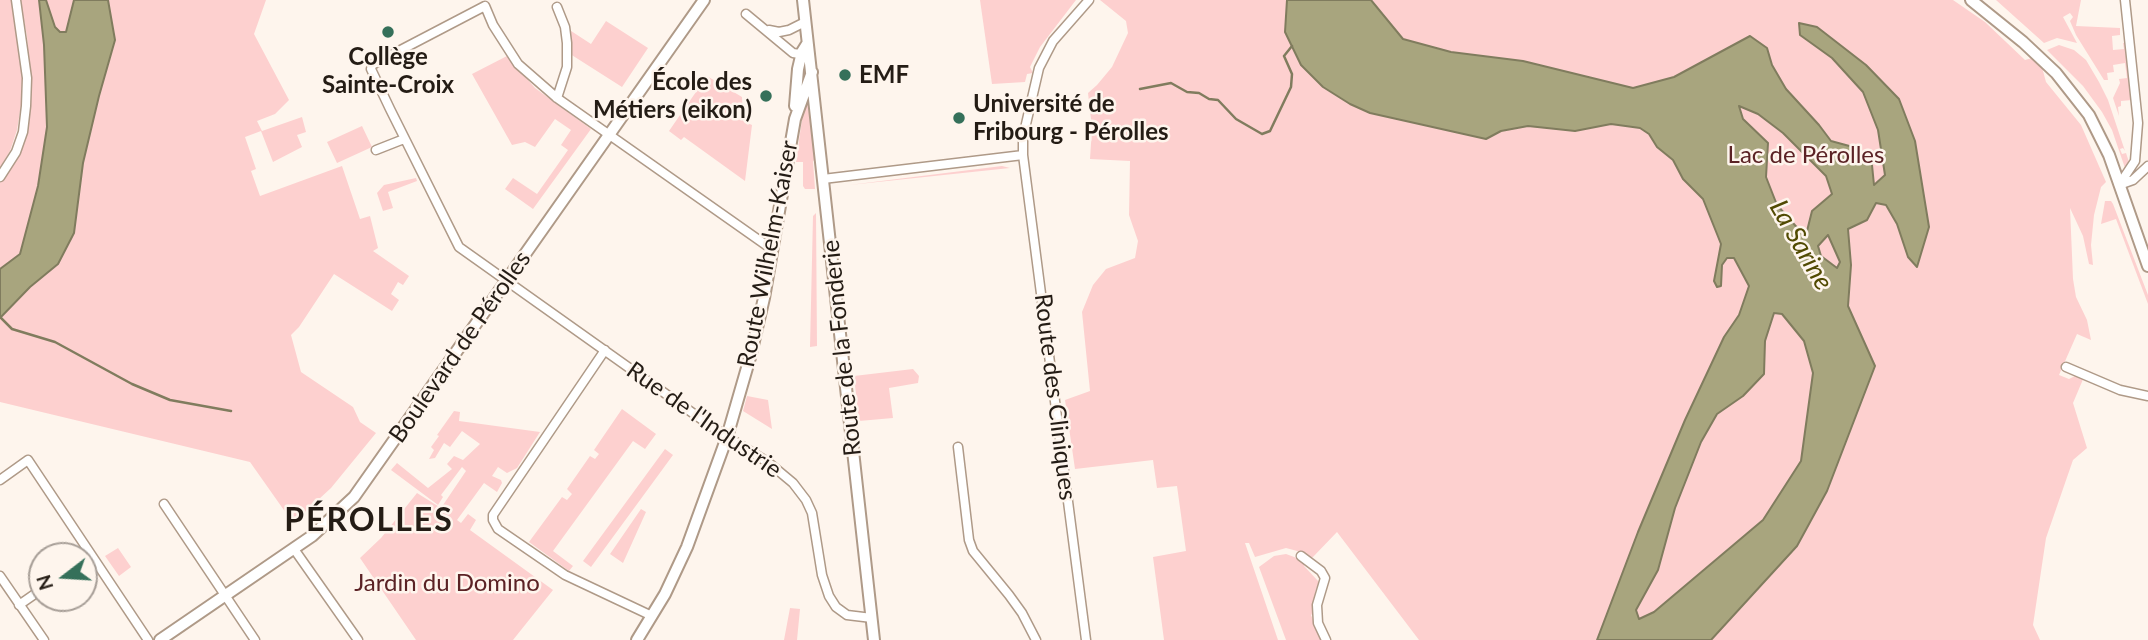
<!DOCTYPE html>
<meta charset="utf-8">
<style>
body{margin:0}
#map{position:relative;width:2148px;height:640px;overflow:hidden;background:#fef5ed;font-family:Lato,sans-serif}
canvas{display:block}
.north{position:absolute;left:28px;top:542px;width:70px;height:70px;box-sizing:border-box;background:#fef5ed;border:2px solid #a79e97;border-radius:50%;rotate:253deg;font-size:19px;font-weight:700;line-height:28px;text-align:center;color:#241c15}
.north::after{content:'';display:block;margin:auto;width:24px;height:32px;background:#35705a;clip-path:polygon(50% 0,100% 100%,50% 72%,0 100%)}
</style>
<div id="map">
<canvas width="2148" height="640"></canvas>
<div class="north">N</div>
</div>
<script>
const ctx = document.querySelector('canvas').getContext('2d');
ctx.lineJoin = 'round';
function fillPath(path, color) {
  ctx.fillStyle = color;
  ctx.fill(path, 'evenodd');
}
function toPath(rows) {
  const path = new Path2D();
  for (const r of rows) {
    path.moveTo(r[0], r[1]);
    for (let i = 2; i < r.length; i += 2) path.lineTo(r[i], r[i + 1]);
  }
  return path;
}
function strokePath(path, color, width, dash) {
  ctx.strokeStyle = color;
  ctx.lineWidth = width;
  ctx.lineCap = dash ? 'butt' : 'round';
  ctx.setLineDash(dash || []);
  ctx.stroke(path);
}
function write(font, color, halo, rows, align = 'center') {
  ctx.font = font + ' Lato,sans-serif';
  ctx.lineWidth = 5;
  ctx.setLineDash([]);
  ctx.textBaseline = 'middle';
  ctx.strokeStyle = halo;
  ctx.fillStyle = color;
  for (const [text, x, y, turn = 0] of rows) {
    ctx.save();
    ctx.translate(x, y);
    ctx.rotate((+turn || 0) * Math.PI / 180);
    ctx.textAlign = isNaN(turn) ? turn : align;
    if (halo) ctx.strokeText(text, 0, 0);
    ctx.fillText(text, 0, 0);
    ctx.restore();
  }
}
fillPath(toPath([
 [0,0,12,0,22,78,21,105,17,130,10,151,0,168],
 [20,0,39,0,44,45,47,127,38,186,20,255,0,269,0,183,18,154,30,82,27,36],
 [46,0,74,0,67,32,60,32,55,27],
 [108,0,266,0,254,34,289,100,275,114,257,121,262,131,302,117,306,132,297,135,302,147,273,162,261,131,245,137,256,169,251,171,260,196,342,166,360,219,370,216,378,248,373,251,409,276,403,285,398,282,391,294,399,300,392,311,334,274,299,327,291,335,301,372,353,407,360,422,376,433,331,488,293,523,250,462,0,402,0,318,30,287,58,264,74,233,83,163,99,96,115,40],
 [980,0,1076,0,1040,47,1030,67,1033,73,1027,74,1025,82,992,84],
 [1100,0,1953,0,1985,22,2025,60,2032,58,2040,60,2046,82,2081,125,2106,182,2101,187,2094,215,2091,245,2093,265,2089,264,2083,236,2070,208,2073,279,2076,297,2087,320,2091,340,2077,334,2059,375,2069,379,2077,375,2084,377,2073,403,2087,448,2073,460,2046,538,2033,625,2040,640,1419,640,1337,532,1312,558,1301,552,1286,548,1255,557,1249,543,1245,543,1278,640,1164,640,1153,557,1186,551,1177,486,1157,488,1153,460,1075,469,1065,400,1090,391,1082,312,1093,285,1106,269,1135,258,1138,241,1129,215,1130,161,1090,159,1092,128,1088,93,1097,85,1112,67,1128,33,1126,21],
 [1996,0,2081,0,2076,26,2120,28,2120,35,2112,36,2113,50,2124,49,2123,43,2128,42,2132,100,2121,101,2121,106,2118,107,2119,116,2113,98,2120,83,2119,79,2127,78,2125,63,2113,65,2114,72,2107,73,2108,80,2104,80,2076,35,2070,21,2073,17,2070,13,2063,17,2077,43,2057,38,2044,43],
 [606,21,648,48,622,87,567,52,565,27,591,44],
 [2059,45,2074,50,2086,60,2099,82,2108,100,2125,151,2123,148,2120,149,2122,154,2126,153,2129,162,2126,171,2112,130,2102,112,2083,86,2047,50],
 [507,56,535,88,591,129,533,209,505,189,513,178,537,194,568,150,561,145,571,130,555,119,535,147,525,142,512,145,472,74],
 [707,76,742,97,743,121,752,125,745,181,684,137,681,140,669,131],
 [807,97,815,160,813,161,815,189,805,189,803,186,803,162,796,162,805,98],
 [362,126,372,147,337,163,327,142],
 [1002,166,1010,168,849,185],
 [416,178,417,181,388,192,393,208,383,211,377,193,384,185],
 [2105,201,2111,201,2113,204,2148,295,2148,304,2116,219,2101,224],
 [816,213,817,346,810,347,813,216],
 [913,369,919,376,918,383,889,388,893,418,859,421,854,376],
 [747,396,768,400,772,429,743,411],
 [622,409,656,434,645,449,633,441,553,551,573,566,569,571,529,542,562,497,567,500,572,494,567,489,590,456,595,459,599,454,594,450],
 [454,411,460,412,459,421,540,432,517,468,507,473,498,467,492,476,501,480,502,483,497,492,484,483,457,520,461,523,468,514,476,520,470,530,553,590,513,640,416,640,360,558,381,538,417,493,441,508,466,471,462,467,441,495,443,497,438,505,391,470,397,463,428,488,452,469,447,464,454,456,463,460,480,444,462,431,450,447,444,443,435,458,429,459,434,450,431,447,439,436,437,435],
 [665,449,673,455,591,567,583,561],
 [641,509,646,512,623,563,610,554],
 [118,548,131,567,119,576,105,556],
 [1286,554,1305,561,1304,566,1319,582,1315,592,1314,612,1311,615,1322,640,1286,640,1259,567,1274,556],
 [790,608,800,609,797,640,784,640]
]), '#fdd0cf');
const water = toPath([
 [39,0,46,0,55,27,60,32,66,32,74,0,108,0,115,40,99,96,83,163,74,233,58,264,30,287,0,318,0,269,20,254,38,186,47,127,44,45,39,0],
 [1287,0,1371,0,1403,39,1451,52,1523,61,1633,88,1674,77,1750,36,1767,48,1772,65,1786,89,1819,125,1831,141,1853,147,1872,165,1874,185,1885,175,1878,130,1863,92,1832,58,1800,35,1799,23,1817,27,1866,65,1899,99,1915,141,1929,227,1917,267,1908,257,1897,224,1886,205,1876,203,1867,220,1848,229,1851,265,1848,306,1875,366,1827,491,1797,546,1711,640,1597,640,1638,532,1685,420,1724,337,1739,315,1749,286,1734,258,1727,258,1722,265,1721,286,1717,287,1714,281,1721,244,1703,199,1683,179,1673,160,1657,147,1649,134,1640,128,1611,124,1575,131,1528,126,1501,131,1486,139,1370,113,1350,104,1323,87,1301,65,1285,32,1287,0],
 [1739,106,1758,114,1783,133,1826,176,1832,194,1812,211,1807,231,1801,232,1777,205,1766,177,1768,143,1743,119,1739,106],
 [1828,235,1840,262,1837,268,1821,256,1818,246,1828,235],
 [1774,313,1782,314,1804,341,1813,373,1801,461,1763,520,1654,612,1639,619,1636,610,1658,570,1675,508,1701,442,1717,414,1743,396,1764,374,1765,341,1774,313]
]);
fillPath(water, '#a8a57e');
strokePath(water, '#807c5e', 2);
strokePath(toPath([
 [1140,89,1171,83,1187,92,1199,93,1209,99,1218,100,1236,119,1262,134,1270,131,1291,87,1292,74,1284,56,1292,46],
 [0,317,12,329,55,342,132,384,170,400,231,411]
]), '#807c5e', 2.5);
const minor = toPath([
 [746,14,793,53,806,55],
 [769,30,779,32,789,30,805,22],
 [557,98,567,67,567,43,565,27,557,7],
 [376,150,404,139],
 [0,177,16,152,23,132,26,106,27,78,16,0],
 [823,179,1023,155],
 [2119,185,2135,161,2138,123,2125,0],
 [2119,185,2133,180,2148,166],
 [773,250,557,98,518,64,493,25,485,6,372,65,371,69,390,109,459,247,718,431,769,463,793,483,806,500,812,513,822,575,829,596,836,607,847,615,872,618],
 [605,350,493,515,493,520,498,529,565,575,652,616],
 [2066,367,2120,390,2148,396],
 [958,447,969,540,973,551,1009,595,1022,613,1036,640],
 [0,480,28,460,148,640],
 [164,504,255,640],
 [294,549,358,640],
 [1301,556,1321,571,1325,578,1317,605,1318,623,1326,640],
 [0,576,44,640],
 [19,605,42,589],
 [1086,640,1023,155,1023,137,1039,68,1053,41,1089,0]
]);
const secondary = toPath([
 [803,0,874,640],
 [1971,0,2023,42,2056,73,2089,115,2109,155,2148,266],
 [795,106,798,69,802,52,807,44],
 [160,640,312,536,354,497,704,0],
 [637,640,665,594,687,547,727,437,751,354,764,298,795,119,812,72]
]);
strokePath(minor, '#af9a88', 11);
strokePath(secondary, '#af9a88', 14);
strokePath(minor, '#fff', 8);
strokePath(secondary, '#fff', 10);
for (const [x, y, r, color] of [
 [388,32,7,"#35705a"],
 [845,75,7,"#35705a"],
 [766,96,7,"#35705a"],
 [959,118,7,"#35705a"]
]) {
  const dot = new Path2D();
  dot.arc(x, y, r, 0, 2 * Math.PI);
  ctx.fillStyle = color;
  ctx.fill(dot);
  strokePath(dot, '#fef5ed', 2.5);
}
write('bold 24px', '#241c15', '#fef5ed', [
 ["Collège",388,57,"center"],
 ["Sainte-Croix",388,85,"center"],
 ["EMF",859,75],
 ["École des",752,82,"right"],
 ["Métiers (eikon)",752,110,"right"],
 ["Université de",973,104],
 ["Fribourg - Pérolles",973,132]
], 'left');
write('24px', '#5b2225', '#fef5ed', [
 ["Lac de Pérolles",1806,155],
 ["Jardin du Domino",447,583]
]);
write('24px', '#241c15', '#fef5ed', [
 ["Route Wilhelm-Kaiser",768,254,-79],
 ["Boulevard de Pérolles",460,347,-55],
 ["Route de la Fonderie",842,348,-96],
 ["Route des Cliniques",1055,397,83],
 ["Rue de l'Industrie",704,420,35]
]);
write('italic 26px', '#514a02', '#fef5ed', [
 ["La Sarine",1801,245,60]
]);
ctx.letterSpacing = '2px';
write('bold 32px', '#241c15', '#fef5ed', [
 ["PÉROLLES",369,521]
]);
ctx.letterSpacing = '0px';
</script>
